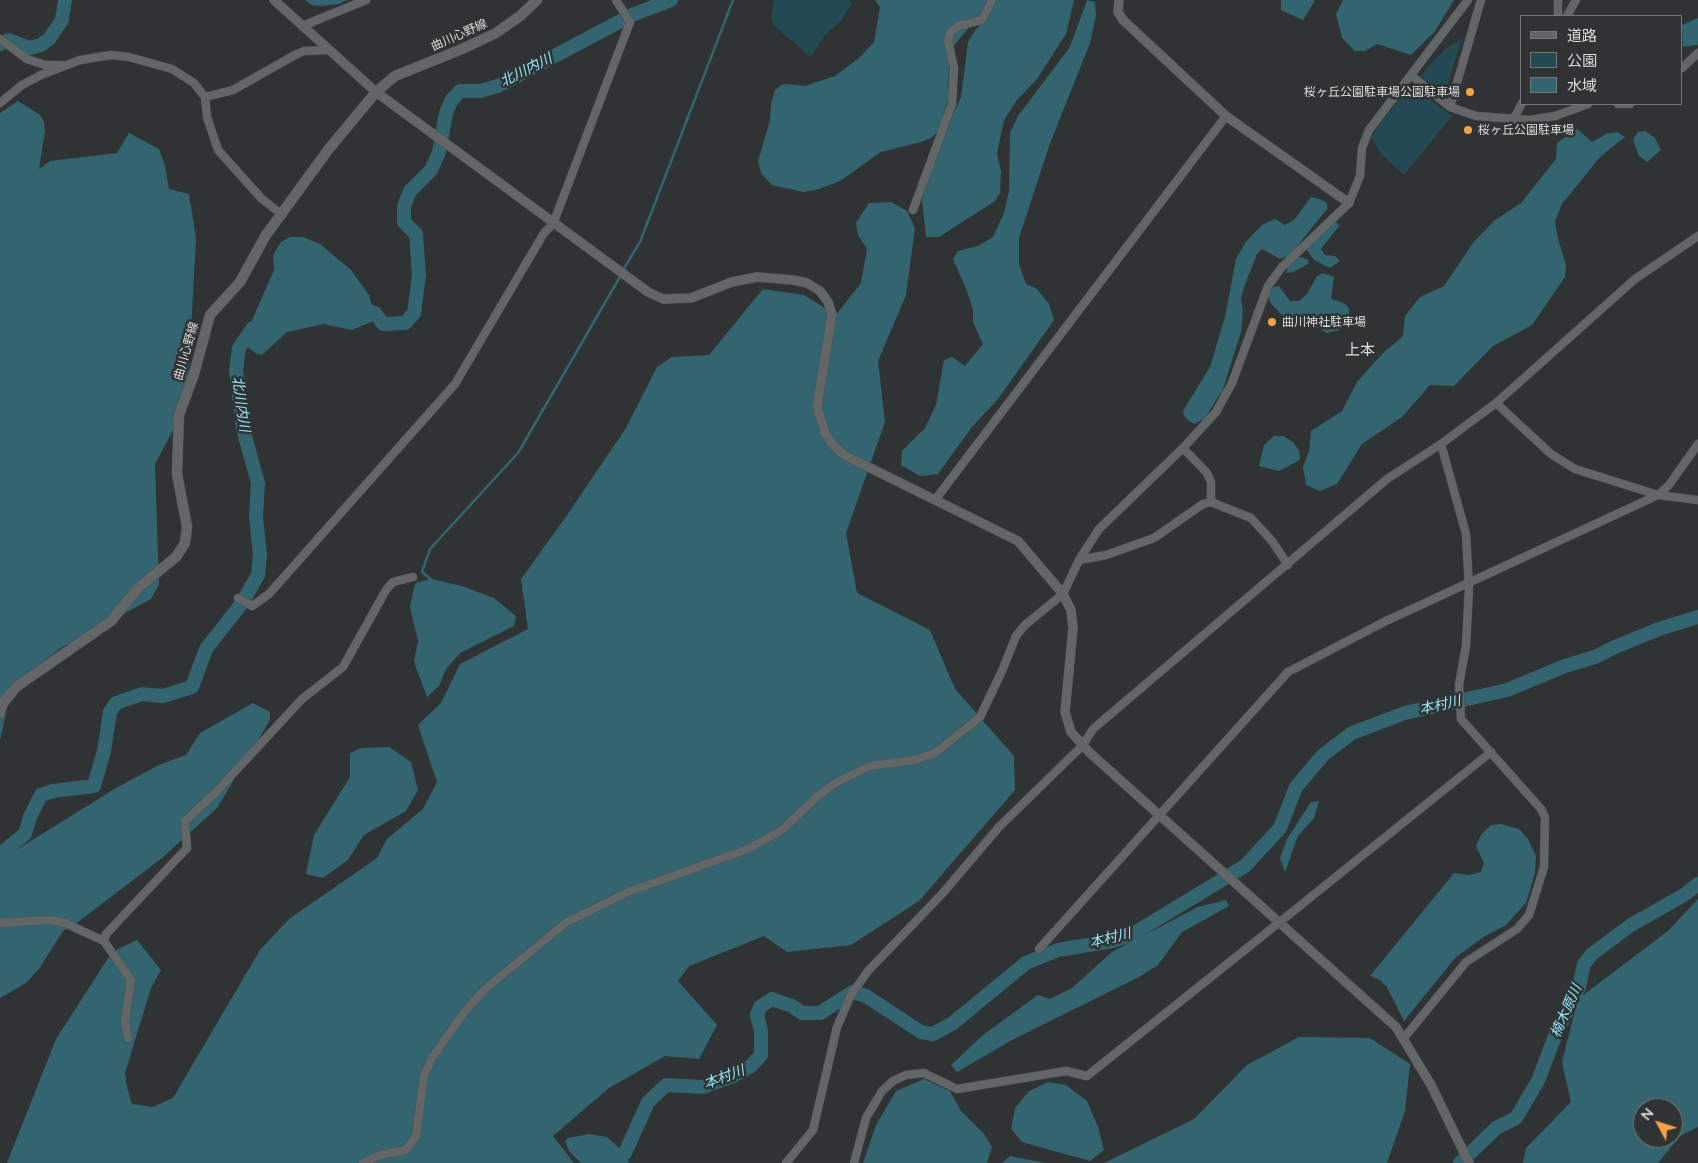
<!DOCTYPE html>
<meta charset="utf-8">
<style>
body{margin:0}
#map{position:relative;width:1698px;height:1163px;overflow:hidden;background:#303333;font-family:Lato,"Noto Sans JP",sans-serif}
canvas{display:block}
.legend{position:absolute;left:1520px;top:15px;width:162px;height:90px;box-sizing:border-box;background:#303333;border:1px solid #747777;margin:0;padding:6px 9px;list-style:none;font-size:15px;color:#dbdddd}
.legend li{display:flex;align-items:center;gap:10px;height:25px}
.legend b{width:25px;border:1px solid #747777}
.north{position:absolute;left:1633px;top:1098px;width:50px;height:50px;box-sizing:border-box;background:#303333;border:1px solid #747777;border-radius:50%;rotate:310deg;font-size:14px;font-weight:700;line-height:20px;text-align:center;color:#dbdddd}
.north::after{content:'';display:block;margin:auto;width:18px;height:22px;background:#f6a248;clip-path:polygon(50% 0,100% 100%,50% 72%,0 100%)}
</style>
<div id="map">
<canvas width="1698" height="1163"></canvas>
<ul class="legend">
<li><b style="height:6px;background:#636667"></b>道路</li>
<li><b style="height:14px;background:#234952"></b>公園</li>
<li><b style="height:14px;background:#326570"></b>水域</li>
</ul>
<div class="north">N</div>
</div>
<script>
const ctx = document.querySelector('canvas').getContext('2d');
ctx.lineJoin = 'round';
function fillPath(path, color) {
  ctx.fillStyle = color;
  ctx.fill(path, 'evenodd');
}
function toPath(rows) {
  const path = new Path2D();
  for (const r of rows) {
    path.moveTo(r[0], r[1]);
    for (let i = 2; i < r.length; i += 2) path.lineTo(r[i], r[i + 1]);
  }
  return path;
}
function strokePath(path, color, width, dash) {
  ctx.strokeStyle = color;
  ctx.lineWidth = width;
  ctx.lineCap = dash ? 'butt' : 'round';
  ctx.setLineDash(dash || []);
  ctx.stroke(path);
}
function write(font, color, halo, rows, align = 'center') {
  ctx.font = font + ' Lato,"Noto Sans JP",sans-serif';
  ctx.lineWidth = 5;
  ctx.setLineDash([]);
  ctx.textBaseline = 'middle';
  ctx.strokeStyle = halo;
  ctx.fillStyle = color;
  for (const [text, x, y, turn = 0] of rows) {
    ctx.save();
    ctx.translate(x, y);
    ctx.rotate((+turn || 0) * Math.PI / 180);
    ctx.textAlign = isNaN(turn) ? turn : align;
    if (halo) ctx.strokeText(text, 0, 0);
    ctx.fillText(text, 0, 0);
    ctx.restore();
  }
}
fillPath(toPath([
 [774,0,849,0,852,3,841,21,825,35,811,57,774,26,771,18],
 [1463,38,1454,63,1445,95,1422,77,1423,73,1445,49],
 [1411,85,1452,116,1404,175,1382,155,1371,138,1380,123]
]), '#234952');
fillPath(toPath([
 [875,0,987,0,980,14,952,48,949,64,948,99,940,130,931,138,921,142,881,152,840,181,819,189,803,192,772,185,761,173,758,161,770,120,771,104,775,90,783,84,805,86,835,76,859,58,874,42,880,7],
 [1087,0,1095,2,1096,15,1090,43,1049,146,1019,238,1019,264,1026,284,1036,288,1049,304,1054,320,998,399,972,427,938,474,920,476,901,465,902,451,925,428,936,405,944,360,952,357,965,366,983,344,973,322,973,310,967,291,953,259,958,251,978,246,993,237,1004,213,1009,191,1010,133,1018,116,1070,47],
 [1281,0,1314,0,1314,2,1303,20,1281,10],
 [1343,0,1454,0,1435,31,1411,55,1377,44,1365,51,1355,51,1342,38,1336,14],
 [1698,18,1698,45,1683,47,1682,25],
 [18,101,40,115,44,122,45,131,39,169,50,161,117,153,129,133,159,149,165,166,169,189,189,194,196,238,187,404,155,464,159,585,151,599,62,647,12,685,0,740,0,113],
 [1577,129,1592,142,1606,134,1618,132,1625,137,1600,157,1562,204,1555,221,1558,239,1566,265,1565,277,1532,325,1493,346,1454,386,1430,385,1402,417,1362,444,1337,484,1320,491,1306,485,1303,467,1309,451,1311,431,1342,411,1357,382,1382,354,1403,336,1405,316,1420,297,1444,286,1473,243,1494,221,1521,203,1556,159,1557,143],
 [1645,131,1655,138,1661,150,1647,162,1639,156,1633,140,1638,132],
 [1311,197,1320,199,1327,203,1327,209,1290,255,1280,259,1262,249,1257,254,1244,287,1241,299,1243,311,1241,332,1223,389,1205,418,1195,424,1189,421,1184,416,1183,411,1210,367,1225,317,1236,259,1245,243,1262,225,1275,219,1285,225,1294,220],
 [891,202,907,211,915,228,906,295,878,361,885,422,846,533,857,593,930,630,955,689,1014,756,1015,790,919,901,851,945,787,952,764,936,689,966,678,981,717,1025,699,1059,665,1056,609,1088,553,1136,574,1163,7,1163,56,1039,112,952,137,940,161,970,151,988,125,1073,127,1087,132,1104,153,1107,173,1098,260,950,289,919,377,858,387,839,423,809,437,782,418,725,441,703,460,664,528,629,521,579,565,518,626,428,657,367,672,357,709,355,763,289,804,295,836,315,861,283,867,249,858,235,856,223,869,203],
 [1335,220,1339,226,1321,249,1325,255,1335,256,1340,261,1330,268,1314,260,1307,250,1308,246],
 [1301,257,1306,259,1309,261,1308,264,1293,272,1286,273,1289,263,1295,258],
 [1323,273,1334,277,1331,299,1344,303,1349,308,1349,314,1339,330,1327,333,1314,326,1289,323,1270,302,1268,294,1273,287,1279,286,1290,301,1299,301,1307,294,1317,276],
 [253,703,270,712,270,720,217,808,162,858,78,922,63,931,39,969,26,983,0,998,0,860,116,788,159,765,186,755,200,733],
 [1319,801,1314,818,1298,836,1285,872,1280,858,1287,839,1311,802],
 [1501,824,1519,829,1528,839,1536,856,1535,873,1526,903,1506,925,1485,936,1456,957,1404,1021,1387,987,1380,980,1370,976,1454,873,1469,875,1481,872,1484,863,1476,846,1481,835,1491,825],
 [1698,899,1698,1127,1680,1136,1658,1163,1523,1163,1526,1148,1571,1102,1562,1062,1578,999,1668,931],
 [1643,1108,1673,1108,1673,1138,1643,1138],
 [1226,900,1229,906,1182,932,1158,965,1139,977,1012,1040,957,1072,951,1065,983,1035,1038,995,1050,999,1072,988,1112,952,1198,907],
 [1299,1037,1370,1038,1410,1064,1405,1111,1387,1163,1104,1163,1194,1119,1247,1065],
 [1010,1156,1045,1163,1002,1163]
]), '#336571');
fillPath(toPath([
 [305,0,347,0,339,4,320,6,312,5],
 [995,0,1074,0,1066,34,1037,79,1017,100,1004,120,997,154,1001,171,1000,193,995,201,939,237,926,237,922,199,942,138,961,97,968,42,976,29,989,17],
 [290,237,303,237,320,244,351,270,369,295,376,320,352,330,323,324,287,332,262,355,257,354,242,343,274,270,273,255,281,242],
 [1274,436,1283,436,1293,442,1299,451,1300,460,1279,471,1259,466,1264,445],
 [431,579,462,586,494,598,516,616,514,626,460,653,446,669,439,686,427,697,414,662,418,641,410,607,415,583],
 [389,747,411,762,418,790,406,811,364,835,348,860,323,878,306,874,314,835,350,777,350,753,361,748],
 [924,1079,950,1091,961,1111,984,1134,992,1147,987,1163,863,1163,876,1125,896,1091],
 [1048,1082,1066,1085,1087,1101,1098,1127,1104,1150,1090,1161,1022,1142,1011,1129,1015,1108,1029,1091],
 [589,1134,607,1137,625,1153,629,1163,581,1163,569,1151,565,1141,568,1138]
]), '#326570');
strokePath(toPath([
 [623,270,640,242,733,0],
 [433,581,422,572,430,549,518,453,621,275]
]), '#326570', 2.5);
strokePath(toPath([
 [0,44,9,40,30,48,41,45,49,39,62,20,65,0],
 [358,307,375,313,383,324,405,323,414,313,419,275,416,234,404,222,404,206,410,191,431,170,439,152,446,113,451,101,460,91,480,91,498,86,632,15,671,0],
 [0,854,25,834,30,817,41,795,53,791,94,786,104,751,110,712,116,703,142,694,163,696,192,687,206,649,242,603,258,575,260,554,256,517,258,483,243,429,236,370,239,348,253,328],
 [600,1163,625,1153,648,1102,666,1085,703,1087,731,1077,751,1066,761,1055,761,1031,757,1015,760,1007,772,999,792,1006,802,1013,820,1013,853,992,866,996,921,1032,933,1034,953,1023,1026,963,1058,950,1112,941,1131,935,1245,866,1280,828,1296,787,1323,755,1352,733,1405,713,1507,690,1565,666,1595,657,1615,647,1659,629,1698,617],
 [1460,1163,1496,1128,1516,1118,1538,1081,1555,1036,1579,987,1584,964,1592,954,1631,925,1684,895,1698,884]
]), '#326570', 14);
const minor = toPath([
 [1558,0,1558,16],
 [1567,16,1576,0],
 [302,26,366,0],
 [0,39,27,59,45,65,62,65],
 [1682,68,1698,53],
 [1411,75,1450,107,1476,116,1530,120,1555,116,1588,104],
 [205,97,233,90,295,55,304,51,328,50],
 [0,103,22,85,41,75,80,60,111,55,129,57,172,69,194,83,205,97,207,117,218,150,261,198,282,215],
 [1618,104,1630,104],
 [1450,107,1481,0],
 [1513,120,1522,103],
 [913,210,952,104,954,68,948,41,950,33,958,26,982,20,992,0],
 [1496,403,1551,454,1575,469,1658,495,1698,500],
 [1183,448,1207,473,1211,482,1211,502],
 [935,500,1226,116],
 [1079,560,1106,555,1154,538,1203,504,1211,502,1251,518,1272,541,1288,565],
 [238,598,252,606,269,594,455,384,544,233,553,224,630,22,616,0],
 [1291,913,1491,752],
 [0,923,51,920,65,923,104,941],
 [1039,949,1288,672,1384,622,1658,495,1669,485,1698,444],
 [128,1038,125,1022,131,980,104,941,106,934,187,848,185,821,216,792,302,699,343,667,386,590,393,582,413,577],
 [1404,1038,1466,962,1517,929,1529,915,1544,867,1545,817,1541,809,1461,719,1459,685,1466,646,1469,588,1466,534,1441,444],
 [363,1163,380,1155,406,1150,416,1136,424,1076,432,1058,465,1011,485,989,567,922,628,892,748,849,782,830,819,795,837,782,870,766,915,760,935,753,980,717,1002,671,1016,636,1025,625,1063,594,1079,560,1099,529,1183,448,1216,412,1232,383,1268,286,1282,267,1349,203,1360,176,1362,148,1369,130,1468,0],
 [786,1163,813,1130,837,1027,851,995,868,971,942,894,999,827,1083,745,1093,729,1387,479,1441,444,1496,403,1635,279,1698,236],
 [854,1163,866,1118,882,1091,893,1081,906,1075,924,1073,957,1089,1066,1071,1087,1076,1251,945]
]);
const tertiary = toPath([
 [274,0,376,92,648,292,663,299,691,298,732,282,757,277,793,280,807,283,820,291,828,302,832,314,817,407,825,433,833,445,844,455,1018,541,1063,594,1071,610,1073,628,1065,712,1071,732,1090,753,1396,1027,1431,1085,1469,1163],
 [1119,0,1118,12,1123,20,1226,116,1349,203]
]);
const secondary = toPath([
 [0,713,3,703,16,687,111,621,138,588,176,557,185,543,187,527,177,474,179,415,194,374,210,315,240,282,266,235,328,150,376,92,395,76,462,49,496,33,520,16,537,0]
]);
strokePath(minor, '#4f5151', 9);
strokePath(tertiary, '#4f5151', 10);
strokePath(secondary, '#4f5151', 11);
strokePath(minor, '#636667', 8);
strokePath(tertiary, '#636667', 9);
strokePath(secondary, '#636667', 10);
const minorBridge = toPath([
 [1251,945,1291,913]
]);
strokePath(minorBridge, '#4f5151', 9, []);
strokePath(minorBridge, '#636667', 8);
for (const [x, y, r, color] of [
 [1470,92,5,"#f6a248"],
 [1468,130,5,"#f6a248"],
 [1272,322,5,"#f6a248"]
]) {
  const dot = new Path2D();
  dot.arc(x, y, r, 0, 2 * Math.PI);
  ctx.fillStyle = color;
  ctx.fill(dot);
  strokePath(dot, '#303333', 2);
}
write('12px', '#dbdddd', '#303333', [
 ["曲川心野線",459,35,-24],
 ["曲川心野線",186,351,-74]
]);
write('12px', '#dbdddd', '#303333', [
 ["桜ヶ丘公園駐車場公園駐車場",1460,92,"right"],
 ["桜ヶ丘公園駐車場",1478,130],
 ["曲川神社駐車場",1282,322]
], 'left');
write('italic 14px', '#92e8fc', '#303333', [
 ["北川内川",526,70,-27],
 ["北川内川",241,404,82],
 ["本村川",1440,705,-13],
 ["本村川",1110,938,-14],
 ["楠木原川",1566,1011,-66],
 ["本村川",724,1077,-21]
]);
write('15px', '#dbdddd', '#303333', [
 ["上本",1360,350]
]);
</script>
